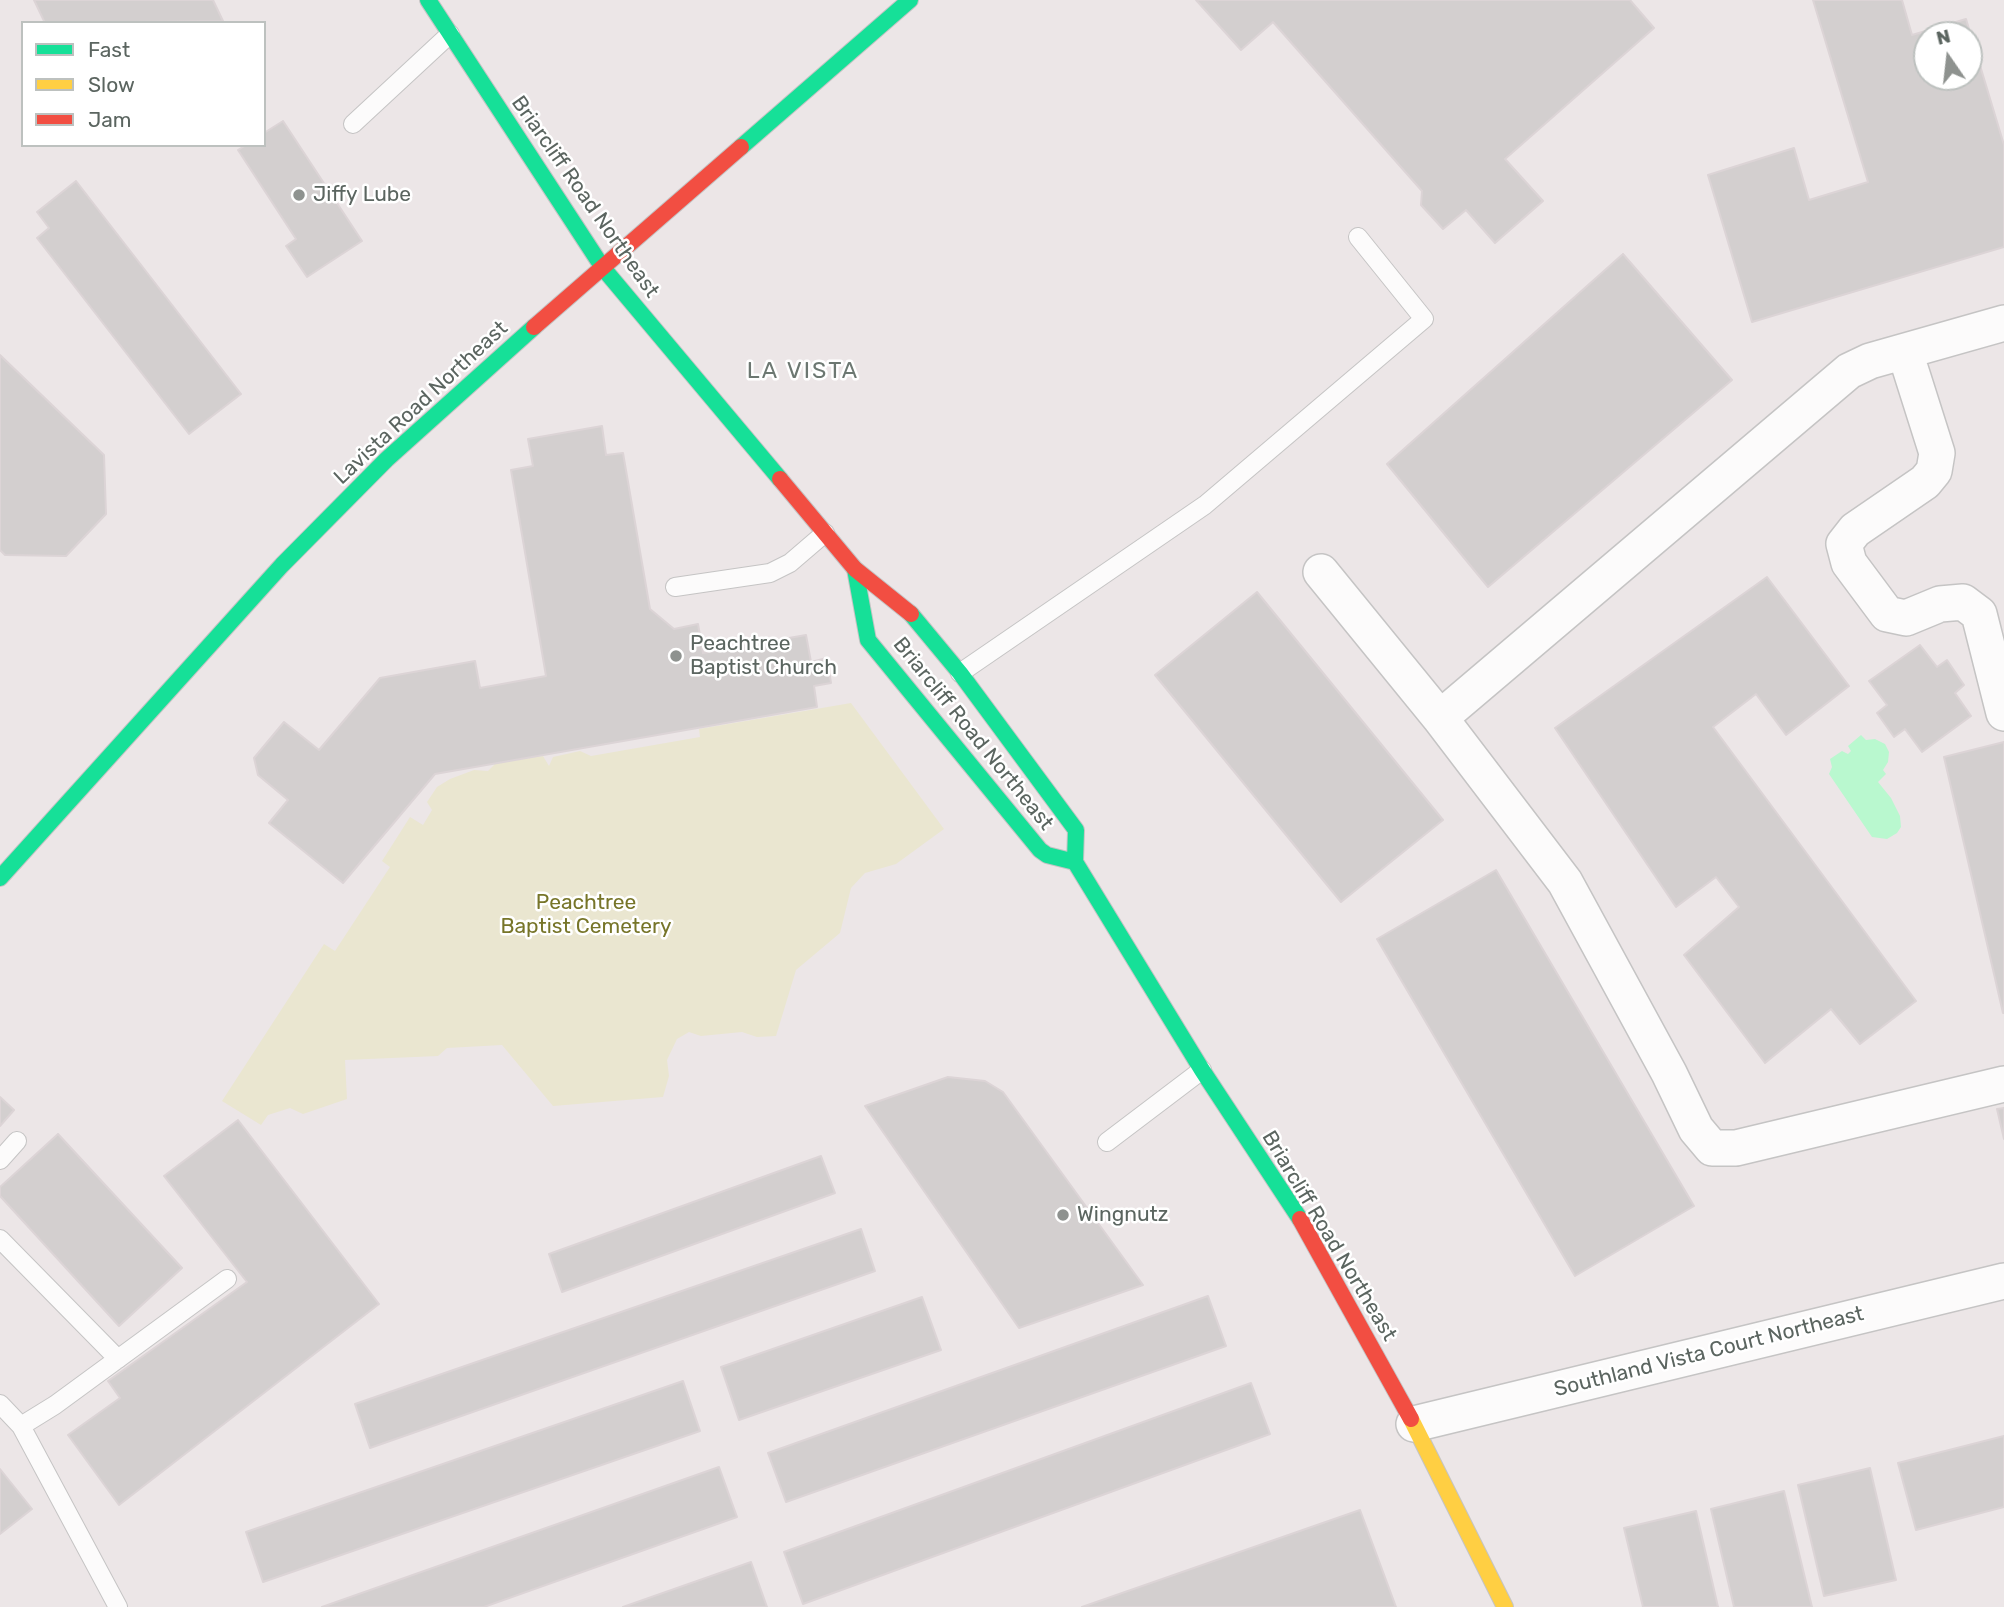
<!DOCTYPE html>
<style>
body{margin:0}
#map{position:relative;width:2004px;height:1607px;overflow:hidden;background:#ece6e7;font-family:Rubik,sans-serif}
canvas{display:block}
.legend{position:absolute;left:21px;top:21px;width:245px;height:126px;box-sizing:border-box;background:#fff;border:2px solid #bdc1bf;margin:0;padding:9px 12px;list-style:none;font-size:21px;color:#5b6560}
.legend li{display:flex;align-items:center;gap:14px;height:35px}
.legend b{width:35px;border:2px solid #bdc1bf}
.north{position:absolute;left:1913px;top:21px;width:70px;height:70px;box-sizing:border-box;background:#fff;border:2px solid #bdc1bf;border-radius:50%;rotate:346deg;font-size:19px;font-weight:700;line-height:28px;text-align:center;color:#5b6560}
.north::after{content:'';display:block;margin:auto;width:24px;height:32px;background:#8e928f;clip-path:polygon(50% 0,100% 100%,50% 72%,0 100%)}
</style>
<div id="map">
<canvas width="2004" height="1607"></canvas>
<ul class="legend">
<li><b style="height:9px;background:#16e098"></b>Fast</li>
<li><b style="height:9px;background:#ffcf43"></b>Slow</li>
<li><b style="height:9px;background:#f24e42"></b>Jam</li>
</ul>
<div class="north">N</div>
</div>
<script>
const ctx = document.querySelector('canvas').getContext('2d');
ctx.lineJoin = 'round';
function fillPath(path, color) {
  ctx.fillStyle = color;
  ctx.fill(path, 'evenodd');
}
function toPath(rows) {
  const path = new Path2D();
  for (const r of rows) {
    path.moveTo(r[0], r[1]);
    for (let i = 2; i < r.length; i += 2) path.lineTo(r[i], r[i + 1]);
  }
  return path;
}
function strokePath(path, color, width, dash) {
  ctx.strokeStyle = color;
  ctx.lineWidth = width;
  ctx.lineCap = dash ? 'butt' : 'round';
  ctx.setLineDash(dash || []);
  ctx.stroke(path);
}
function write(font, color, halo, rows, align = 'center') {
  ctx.font = font + ' Rubik,sans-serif';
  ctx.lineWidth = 5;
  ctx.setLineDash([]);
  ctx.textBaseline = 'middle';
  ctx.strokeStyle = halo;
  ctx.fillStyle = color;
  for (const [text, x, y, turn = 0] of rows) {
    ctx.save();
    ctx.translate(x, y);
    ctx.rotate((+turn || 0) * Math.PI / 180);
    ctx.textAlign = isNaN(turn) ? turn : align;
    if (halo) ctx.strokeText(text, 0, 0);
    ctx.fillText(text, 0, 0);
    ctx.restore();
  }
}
fillPath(toPath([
 [851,703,944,829,896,864,865,873,851,888,840,933,796,970,776,1036,757,1037,742,1032,701,1036,689,1032,677,1039,667,1060,669,1076,663,1097,553,1106,502,1045,447,1048,438,1056,345,1060,347,1099,303,1114,290,1108,268,1115,261,1125,222,1101,324,944,335,951,390,867,382,861,410,817,423,825,432,810,427,802,437,787,450,779,474,770,488,771,496,763,543,756,549,766,553,757,580,751,591,756,700,737,699,729]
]), '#eae6d0');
fillPath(toPath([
 [1861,735,1866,740,1875,739,1885,744,1889,752,1888,762,1883,770,1886,774,1878,782,1891,798,1900,816,1901,827,1897,833,1887,839,1872,837,1829,774,1832,767,1830,759,1842,751,1848,754,1851,751,1848,746]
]), '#b9f8cf');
const building = toPath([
 [34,0,213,0,223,21,45,23,34,0],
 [1196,0,1630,0,1654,28,1505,159,1543,201,1495,243,1466,210,1443,229,1421,205,1422,191,1273,22,1241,50,1196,0],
 [1813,0,1902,0,1912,35,1966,19,2004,145,2004,247,1752,322,1708,175,1794,148,1809,200,1868,182,1813,0],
 [1927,35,1969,35,1969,77,1927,77,1927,35],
 [283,121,362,241,307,277,286,246,296,239,238,150,246,145,264,145,264,133,283,121],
 [76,181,241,394,189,434,37,238,49,228,37,212,76,181],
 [1623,254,1732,380,1488,587,1387,464,1623,254],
 [0,355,104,455,106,514,66,556,5,555,0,550,0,355],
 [602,426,606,455,623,453,650,609,674,629,698,624,703,653,806,635,811,662,827,658,831,683,814,686,817,707,435,774,343,883,269,823,288,800,258,775,254,758,284,722,319,750,380,678,475,661,480,688,546,676,511,470,533,466,528,439,602,426],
 [1767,577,1849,686,1786,735,1756,694,1713,727,1916,1001,1860,1044,1831,1009,1765,1063,1684,955,1739,907,1716,877,1676,907,1555,728,1767,577],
 [1257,592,1443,820,1341,902,1155,675,1257,592],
 [1920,645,1937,667,1947,660,1964,685,1955,693,1971,716,1922,752,1905,729,1894,737,1877,713,1887,705,1869,681,1920,645],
 [2004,742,2004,1013,2003,1013,1944,757,2004,742],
 [1496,870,1694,1206,1575,1276,1377,939,1496,870],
 [948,1077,985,1081,1003,1092,1143,1285,1019,1328,865,1106,948,1077],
 [0,1097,14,1110,0,1126,0,1097],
 [2004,1108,2004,1139,1997,1109,2004,1108],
 [238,1120,379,1304,119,1505,68,1435,120,1398,108,1381,247,1282,164,1176,238,1120],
 [58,1134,182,1268,119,1326,0,1196,0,1187,58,1134],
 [821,1156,835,1193,562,1292,549,1254,821,1156],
 [861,1229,875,1271,370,1448,355,1404,861,1229],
 [1208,1296,1226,1346,786,1502,768,1453,1208,1296],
 [922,1297,941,1350,739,1420,721,1367,922,1297],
 [683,1381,700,1431,263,1582,246,1532,683,1381],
 [1251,1383,1270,1434,803,1604,784,1552,1251,1383],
 [2004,1436,2004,1507,1916,1530,1898,1463,2004,1436],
 [719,1467,737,1517,484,1607,322,1607,719,1467],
 [1870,1468,1896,1580,1824,1596,1798,1485,1870,1468],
 [0,1469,32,1509,0,1534,0,1469],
 [1784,1491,1812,1607,1734,1607,1711,1509,1784,1491],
 [1360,1510,1396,1607,1082,1607,1360,1510],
 [1696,1511,1718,1607,1643,1607,1624,1528,1696,1511],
 [751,1562,767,1607,623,1607,751,1562]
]);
fillPath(building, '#d3cfcf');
strokePath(building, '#dcd4d6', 2);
const lane = toPath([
 [353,124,450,34],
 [675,587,770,573,790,563,825,533],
 [960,673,1205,505,1424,319,1358,237],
 [1107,1142,1202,1070],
 [0,1160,17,1141],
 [0,1239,118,1359],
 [0,1404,21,1426,118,1607],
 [21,1426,55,1405,227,1279]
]);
const street = toPath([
 [2004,323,1870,361,1849,371,1440,718,1565,882,1669,1073,1696,1129,1712,1148,1736,1148,2004,1084],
 [1905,352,1937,453,1934,471,1925,482,1855,530,1844,544,1849,563,1887,614,1906,618,1940,604,1963,602,1979,614,2004,713],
 [1321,572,1440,718],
 [1414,1424,2004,1281]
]);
const fast = toPath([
 [428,0,603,268,780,479],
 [741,147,910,0],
 [855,569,868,640,1040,850,1047,855,1075,862],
 [911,614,960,673,1076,830,1075,862,1202,1070,1300,1219],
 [0,878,282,565,387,459,534,327]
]);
const slow = toPath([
 [1411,1419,1505,1607]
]);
const jam = toPath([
 [534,327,741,147],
 [780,479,855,569,911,614],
 [1300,1219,1411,1419]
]);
strokePath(lane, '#c5c4c4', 20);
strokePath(street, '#c5c4c4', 38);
strokePath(fast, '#c4c4c4', 18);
strokePath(slow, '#c4c4c4', 18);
strokePath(jam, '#c4c4c4', 18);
strokePath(lane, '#fcfbfb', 18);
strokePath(street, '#fcfbfb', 35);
strokePath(fast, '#16e098', 16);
strokePath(slow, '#ffcf43', 16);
strokePath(jam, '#f24e42', 16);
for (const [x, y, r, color] of [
 [299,195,7,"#8e928f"],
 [676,656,7,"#8e928f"],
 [1063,1215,7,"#8e928f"]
]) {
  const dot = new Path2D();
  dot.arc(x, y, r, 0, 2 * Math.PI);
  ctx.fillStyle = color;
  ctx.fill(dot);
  strokePath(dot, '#fff', 2.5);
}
write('21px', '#5b6560', '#fff', [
 ["Jiffy Lube",313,195],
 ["Peachtree",690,644],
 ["Baptist Church",690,668],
 ["Wingnutz",1077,1215]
], 'left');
write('21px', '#5b6560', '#fff', [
 ["Briarcliff Road Northeast",585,197,55],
 ["Lavista Road Northeast",421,403,-43],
 ["Briarcliff Road Northeast",973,734,51],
 ["Briarcliff Road Northeast",1329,1236,59],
 ["Southland Vista Court Northeast",1709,1352,-14]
]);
write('21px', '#777529', '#fff', [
 ["Peachtree",586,903],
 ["Baptist Cemetery",586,927]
]);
ctx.letterSpacing = '2px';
write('23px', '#6c7771', '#fff', [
 ["LA VISTA",803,371]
]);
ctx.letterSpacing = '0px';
</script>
